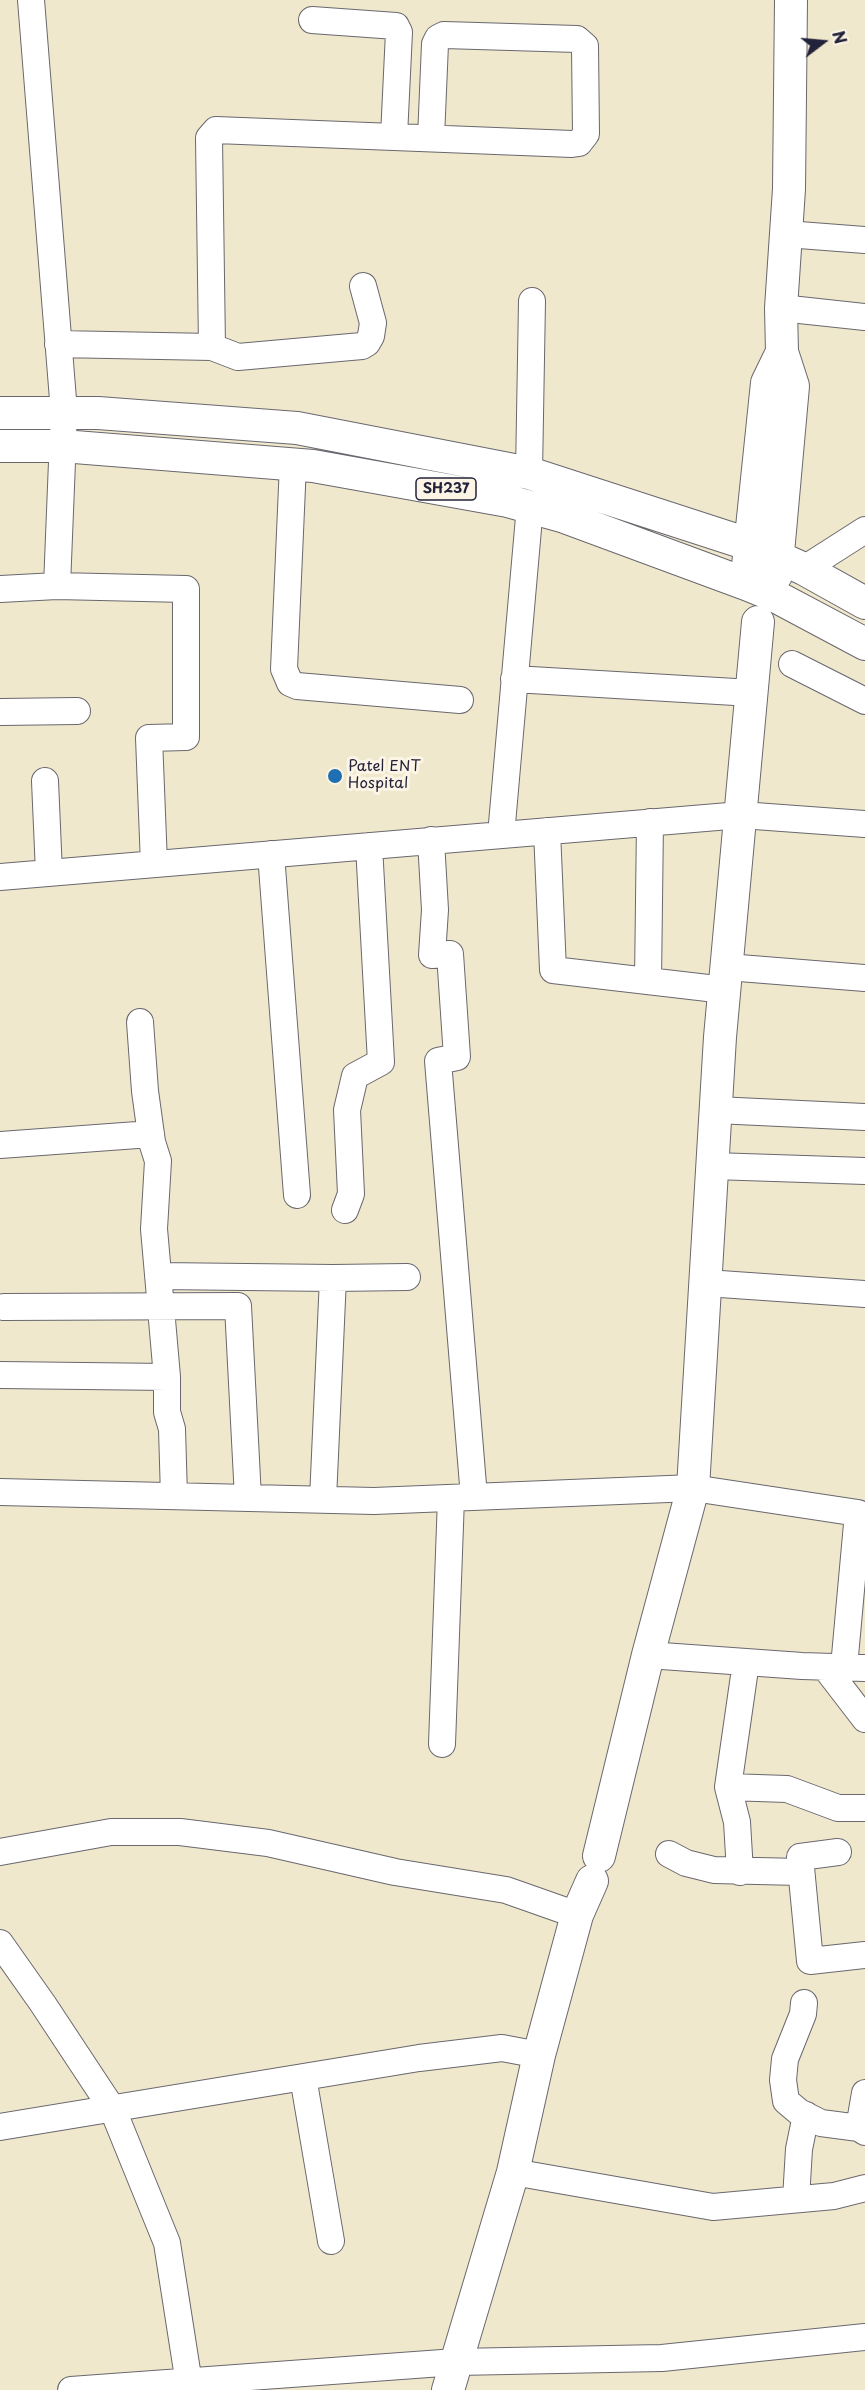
<!DOCTYPE html>
<style>
body{margin:0}
#map{position:relative;width:865px;height:2390px;overflow:hidden;background:#efe8cc;font-family:"Playpen Sans",sans-serif}
canvas{display:block}
.north{position:absolute;left:793px;top:12px;width:60px;height:60px;-webkit-text-stroke:4px #fcf5e5;paint-order:stroke;rotate:74deg;font-size:16px;font-weight:700;line-height:24px;text-align:center;color:#22223b}
.north::after{content:'';display:block;margin:auto;width:21px;height:27px;background:#22223b;clip-path:polygon(50% 0,100% 100%,50% 72%,0 100%)}
</style>
<div id="map">
<canvas width="865" height="2390"></canvas>
<div class="north">N</div>
</div>
<script>
const ctx = document.querySelector('canvas').getContext('2d');
ctx.lineJoin = 'round';
function toPath(rows) {
  const path = new Path2D();
  for (const r of rows) {
    path.moveTo(r[0], r[1]);
    for (let i = 2; i < r.length; i += 2) path.lineTo(r[i], r[i + 1]);
  }
  return path;
}
function strokePath(path, color, width, dash) {
  ctx.strokeStyle = color;
  ctx.lineWidth = width;
  ctx.lineCap = dash ? 'butt' : 'round';
  ctx.setLineDash(dash || []);
  ctx.stroke(path);
}
function write(font, color, halo, rows, align = 'center') {
  ctx.font = font + ' "Playpen Sans",sans-serif';
  ctx.lineWidth = 6;
  ctx.setLineDash([]);
  ctx.textBaseline = 'middle';
  ctx.strokeStyle = halo;
  ctx.fillStyle = color;
  for (const [text, x, y, turn = 0] of rows) {
    ctx.save();
    ctx.translate(x, y);
    ctx.rotate((+turn || 0) * Math.PI / 180);
    ctx.textAlign = isNaN(turn) ? turn : align;
    if (halo) ctx.strokeText(text, 0, 0);
    ctx.fillText(text, 0, 0);
    ctx.restore();
  }
}
const minor = toPath([
 [31,0,64,412,57,586],
 [312,20,396,26,399,32,394,136],
 [786,234,865,240],
 [781,308,865,317],
 [58,344,212,347,209,138,216,130,572,144,579,143,586,134,585,46,577,39,444,35,438,38,435,44,431,138],
 [212,347,238,357,362,346,367,343,371,336,373,323,363,286],
 [293,464,284,669,290,683,297,686,460,700],
 [529,473,532,301],
 [804,569,865,530],
 [0,589,57,586,186,589,186,737,149,738,154,864],
 [792,664,865,701],
 [514,679,752,693],
 [0,712,77,711],
 [45,781,49,873],
 [547,831,553,970,725,990],
 [501,835,530,506],
 [431,840,435,910,432,955,450,954,457,1057,438,1061,474,1497],
 [271,854,297,1195],
 [0,877,741,815,865,824],
 [727,967,865,978],
 [648,981,650,822],
 [140,1022,145,1091,152,1142,158,1161,154,1229,167,1377,167,1412,172,1429,174,1496],
 [716,1110,865,1117],
 [0,1145,151,1134],
 [713,1166,865,1171],
 [345,1210,351,1194,347,1110,355,1076,381,1062,369,846],
 [159,1276,333,1278,407,1277],
 [706,1283,865,1294],
 [4,1307,238,1306,248,1498],
 [0,1375,167,1377],
 [0,1492,374,1501,693,1488,858,1513,844,1667],
 [323,1499,333,1278],
 [648,1655,802,1666,865,1668],
 [825,1667,865,1719],
 [442,1744,451,1498],
 [728,1787,787,1789,838,1808,865,1808],
 [0,1852,111,1832,180,1832,268,1843,395,1872,506,1890,577,1915],
 [838,1852,800,1857,810,1961,865,1955],
 [669,1854,686,1863,714,1870,801,1872],
 [740,1872,737,1822,728,1787,746,1662],
 [0,1943,43,2004,113,2110,167,2243,190,2390],
 [804,2003,803,2014,785,2059,783,2080,786,2101,799,2112,821,2123,859,2128,865,2132],
 [303,2077,331,2241],
 [0,2127,419,2058,502,2048,539,2055],
 [859,2128,865,2093],
 [513,2172,713,2207,834,2196,865,2188],
 [796,2199,799,2149,806,2115],
 [71,2390,456,2362,662,2358,865,2337]
]);
const major = toPath([
 [0,413,98,413,297,428,529,473,751,545,804,569,865,603],
 [0,446,62,446,313,466,508,501,562,516,746,584,773,595,865,644],
 [748,566,767,383,782,352],
 [776,575,793,386,782,352,781,308,789,189,791,0],
 [599,1856,648,1655,693,1488,720,1037,758,622],
 [448,2390,513,2172,539,2055,577,1915,592,1881]
]);
strokePath(minor, '#6a676e', 28);
strokePath(major, '#6a676e', 34);
strokePath(minor, '#fff', 26);
strokePath(major, '#fff', 32);
for (const [x, y, r, color] of [
 [335,776,8,"#1f6fb2"]
]) {
  const dot = new Path2D();
  dot.arc(x, y, r, 0, 2 * Math.PI);
  ctx.fillStyle = color;
  ctx.fill(dot);
  strokePath(dot, '#fcf5e5', 2);
}
for (const [x, y, w] of [
 [446,489,60]
]) {
  const box = new Path2D();
  box.roundRect(x - w / 2, y - 11, w, 22, 4.5);
  ctx.fillStyle = '#fcf5e5';
  ctx.fill(box);
  strokePath(box, '#22223b', 1.5);
}
write('bold 14px', '#22223b', null, [
 ["SH237",446,489]
]);
write('15px', '#22223b', '#fcf5e5', [
 ["Patel ENT",348,767],
 ["Hospital",348,784]
], 'left');
</script>
